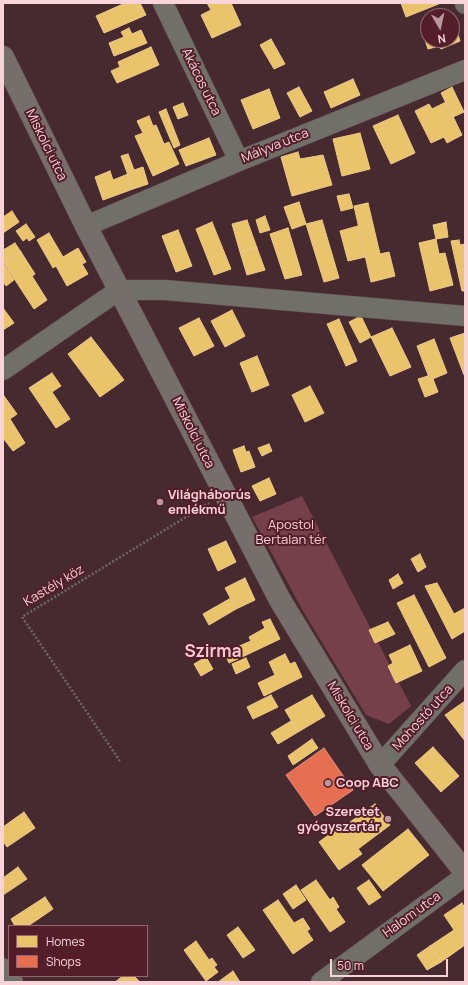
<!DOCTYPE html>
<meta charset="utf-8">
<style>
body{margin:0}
#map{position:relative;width:468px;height:985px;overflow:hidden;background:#462a30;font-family:Manrope,sans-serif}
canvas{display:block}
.frame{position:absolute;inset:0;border:4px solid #f8d4d9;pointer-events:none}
.legend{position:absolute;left:8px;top:925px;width:140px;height:52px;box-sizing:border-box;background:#531d2a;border:1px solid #956670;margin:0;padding:5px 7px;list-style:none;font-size:12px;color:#f8d4d9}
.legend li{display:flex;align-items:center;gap:8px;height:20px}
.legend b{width:20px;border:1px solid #956670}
.north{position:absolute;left:420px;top:8px;width:40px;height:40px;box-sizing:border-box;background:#531d2a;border:1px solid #956670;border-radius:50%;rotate:171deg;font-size:11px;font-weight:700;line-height:16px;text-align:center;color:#f8d4d9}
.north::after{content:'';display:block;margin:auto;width:14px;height:18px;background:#ba989e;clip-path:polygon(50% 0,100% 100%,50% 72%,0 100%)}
.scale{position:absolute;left:330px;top:959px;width:118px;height:18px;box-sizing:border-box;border:2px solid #f8d4d9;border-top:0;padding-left:5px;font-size:12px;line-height:14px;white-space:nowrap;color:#f8d4d9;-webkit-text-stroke:3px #531d2a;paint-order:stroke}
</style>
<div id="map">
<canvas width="468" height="985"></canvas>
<div class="frame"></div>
<ul class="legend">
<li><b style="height:11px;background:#e9c46a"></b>Homes</li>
<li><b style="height:11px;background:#e76f51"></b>Shops</li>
</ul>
<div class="north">N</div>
<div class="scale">50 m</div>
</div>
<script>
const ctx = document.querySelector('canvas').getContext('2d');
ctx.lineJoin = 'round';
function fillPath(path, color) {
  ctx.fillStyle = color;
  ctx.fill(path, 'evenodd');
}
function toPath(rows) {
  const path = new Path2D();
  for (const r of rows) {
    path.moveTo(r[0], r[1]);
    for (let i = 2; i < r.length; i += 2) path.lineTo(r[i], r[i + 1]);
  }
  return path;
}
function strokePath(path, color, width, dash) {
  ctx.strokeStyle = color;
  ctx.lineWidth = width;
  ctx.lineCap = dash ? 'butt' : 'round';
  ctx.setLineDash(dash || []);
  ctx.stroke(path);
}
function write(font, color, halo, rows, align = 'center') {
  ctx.font = font + ' Manrope,sans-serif';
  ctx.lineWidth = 4;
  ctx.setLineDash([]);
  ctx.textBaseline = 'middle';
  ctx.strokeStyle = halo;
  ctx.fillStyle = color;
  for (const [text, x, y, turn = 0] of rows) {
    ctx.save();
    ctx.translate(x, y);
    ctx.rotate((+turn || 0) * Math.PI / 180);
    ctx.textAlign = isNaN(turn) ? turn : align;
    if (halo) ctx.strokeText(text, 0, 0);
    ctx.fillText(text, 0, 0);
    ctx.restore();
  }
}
fillPath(toPath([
 [302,496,411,706,389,724,366,715,303,611,252,517]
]), '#76404b');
const homes = toPath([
 [122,3,140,3,146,15,104,33,96,16,123,4,122,3],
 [207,3,221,3,221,4,231,3,241,25,212,38,201,15,211,10,207,3],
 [401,3,441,3,406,17,401,3],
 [455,25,460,41,441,49,439,46,428,49,422,31,428,29,428,40,452,40,452,26,455,25],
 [129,28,132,34,141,30,147,43,114,56,109,43,124,37,121,32,129,28],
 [271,39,285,64,274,69,260,45,271,39],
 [151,47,159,65,117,83,111,71,120,67,118,62,151,47],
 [353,79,360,95,331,108,324,92,353,79],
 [299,87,312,111,300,117,287,93,299,87],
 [452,87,464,112,453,117,441,93,452,87],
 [269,89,280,118,253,129,241,100,269,89],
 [446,102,462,135,447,143,444,137,431,143,415,111,429,104,432,109,446,102],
 [183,103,188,115,178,119,173,107,183,103],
 [166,109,180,145,174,148,159,112,166,109],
 [398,115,415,153,391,164,373,126,398,115],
 [149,116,153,126,156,125,164,144,169,142,179,164,153,176,135,136,143,133,137,121,149,116],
 [360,133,370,169,342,176,333,139,360,133],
 [209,138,216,155,186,166,179,150,209,138],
 [298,152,300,159,323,155,332,185,292,196,281,157,298,152],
 [128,154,134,170,143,167,148,184,133,189,121,156,128,154],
 [110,171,113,180,128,174,133,189,103,200,95,177,110,171],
 [349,194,353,208,341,211,337,196,349,194],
 [299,202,306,224,292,229,284,207,299,202],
 [368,203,380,254,389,252,395,276,371,282,354,206,368,203],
 [12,211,19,222,3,233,3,217,12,211],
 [265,216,270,230,260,233,256,220,265,216],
 [247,220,257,248,240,252,232,224,247,220],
 [322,220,339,278,324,282,306,224,322,220],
 [212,222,231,269,214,275,196,229,212,222],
 [446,222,448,237,436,239,433,225,446,222],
 [26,224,35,237,29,241,27,238,23,241,16,231,26,224],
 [358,226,365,257,348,261,340,231,358,226],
 [288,228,302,275,285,279,270,234,288,228],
 [178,230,192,266,176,272,162,236,178,230],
 [49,233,63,257,78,248,86,262,82,264,88,274,67,286,56,266,53,268,37,240,49,233],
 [436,239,439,254,445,253,453,285,430,291,419,243,436,239],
 [459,240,460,245,465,244,465,291,462,291,451,241,459,240],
 [15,243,21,252,5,262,3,258,3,250,15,243],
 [257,248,265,270,247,275,240,252,257,248],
 [21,252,35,274,32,276,47,300,34,309,4,263,21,252],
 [3,263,14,280,6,286,3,281,5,279,3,276,3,263],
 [3,308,14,323,3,330,3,308],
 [232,310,245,336,225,347,211,321,232,310],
 [361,316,371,337,360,343,349,322,361,316],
 [199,318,214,346,194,356,179,328,199,318],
 [339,319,357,361,346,366,327,324,339,319],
 [392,328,411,367,390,376,371,337,392,328],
 [465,333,465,375,464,375,450,338,465,333],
 [91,337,124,380,100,397,68,354,91,337],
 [434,339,447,373,430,380,417,346,434,339],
 [257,356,269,385,252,392,240,363,257,356],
 [52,373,61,386,52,392,70,419,56,428,29,388,52,373],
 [428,376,430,380,433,379,438,392,425,397,418,379,428,376],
 [310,386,324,413,305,422,292,395,310,386],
 [4,396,17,414,10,419,25,443,13,451,3,438,4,396],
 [269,444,272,451,262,456,258,448,269,444],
 [244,446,246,452,249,451,255,467,241,472,233,450,244,446],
 [269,478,276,494,260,501,252,486,269,478],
 [226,541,236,562,218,571,208,549,226,541],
 [420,554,426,567,418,572,411,559,420,554],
 [398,574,403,583,393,589,389,580,398,574],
 [245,578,255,600,236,609,225,588,245,578],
 [437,583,454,614,465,608,465,631,452,639,425,586,437,583],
 [414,595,446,658,429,667,397,603,414,595],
 [231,598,236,609,209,625,203,614,231,598],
 [270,619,280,639,242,657,237,647,251,641,249,637,265,628,262,622,270,619],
 [388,622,395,634,375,643,369,630,388,622],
 [410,645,422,671,396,683,388,666,393,663,389,655,410,645],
 [237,647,242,657,229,663,225,654,237,647],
 [285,654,290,664,295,662,302,677,264,696,258,683,275,675,269,662,285,654],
 [206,657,213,669,201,676,194,664,206,657],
 [246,658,250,667,236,674,232,664,246,658],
 [271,695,278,707,253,719,247,707,271,695],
 [312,695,325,716,298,732,285,710,312,695],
 [465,701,465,741,445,715,465,701],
 [291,721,298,732,278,744,271,733,291,721],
 [312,739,318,748,293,765,288,756,312,739],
 [433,747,459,776,441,792,415,763,433,747],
 [375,804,390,825,358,849,342,828,375,804],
 [24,812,35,828,7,847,3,841,3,827,24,812],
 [341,826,362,854,339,870,319,842,341,826],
 [408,829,429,855,383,891,362,865,408,829],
 [18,867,27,879,3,895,3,878,18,867],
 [316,880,330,900,333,897,339,907,336,909,345,922,330,932,301,890,316,880],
 [369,880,381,897,369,905,357,888,369,880],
 [296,885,306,900,293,909,283,894,296,885],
 [45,897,53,909,28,926,15,926,11,919,45,897],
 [278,900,294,923,303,918,310,929,307,931,313,940,293,954,263,910,278,900],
 [462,903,465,908,465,945,441,962,430,946,454,930,444,915,462,903],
 [238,927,255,950,243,958,227,935,238,927],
 [196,941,209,960,212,958,217,965,214,967,218,972,206,981,184,950,196,941],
 [430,946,441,962,427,970,417,955,430,946],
 [233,971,240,982,218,982,233,971],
 [123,976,134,976,140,982,115,982,123,976]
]);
fillPath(homes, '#e9c46a');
strokePath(homes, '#eec98b', 1);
const shops = toPath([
 [324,748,353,790,315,816,286,775,324,748]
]);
fillPath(shops, '#e76f51');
strokePath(shops, '#ec8d7a', 1);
const minor = toPath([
 [163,3,239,161],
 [465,3,465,4],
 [86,226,239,161,465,70],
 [3,370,119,290,165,290,465,316],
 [380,765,465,670],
 [3,968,13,982],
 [321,982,465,876]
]);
const major = toPath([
 [3,57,86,226,280,600,380,765,465,872]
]);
strokePath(minor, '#60484d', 21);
strokePath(major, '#60484d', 23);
strokePath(toPath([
 [120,761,22,617,209,503]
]), '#716666', 2.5, [2, 2]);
strokePath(minor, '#707069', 20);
strokePath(major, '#766e6a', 22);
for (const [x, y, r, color] of [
 [160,502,4,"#ba989e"],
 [328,783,4,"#ba989e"],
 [388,819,4,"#ba989e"]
]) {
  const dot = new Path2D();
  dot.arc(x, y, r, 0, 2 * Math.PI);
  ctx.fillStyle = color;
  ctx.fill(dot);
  strokePath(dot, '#531d2a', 1.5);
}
write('13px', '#f8d4d9', '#531d2a', [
 ["Akácos utca",201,82,64],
 ["Miskolci utca",46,145,64],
 ["Mályva utca",275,146,-22],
 ["Miskolci utca",193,433,63],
 ["Kastély köz",54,586,-31],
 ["Miskolci utca",350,716,59],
 ["Mohostó utca",423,718,-48],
 ["Halom utca",412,915,-36]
]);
write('bold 13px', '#f8d4d9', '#531d2a', [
 ["Világháborús",168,495],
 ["emlékmű",168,510],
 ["Coop ABC",336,783],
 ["Szeretet",380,812,"right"],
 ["gyógyszertár",380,827,"right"]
], 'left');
write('13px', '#f8d1d7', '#531d2a', [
 ["Apostol",291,525],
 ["Bertalan tér",291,540]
]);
write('bold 17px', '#f6cbd2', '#531d2a', [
 ["Szirma",213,652]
]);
</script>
